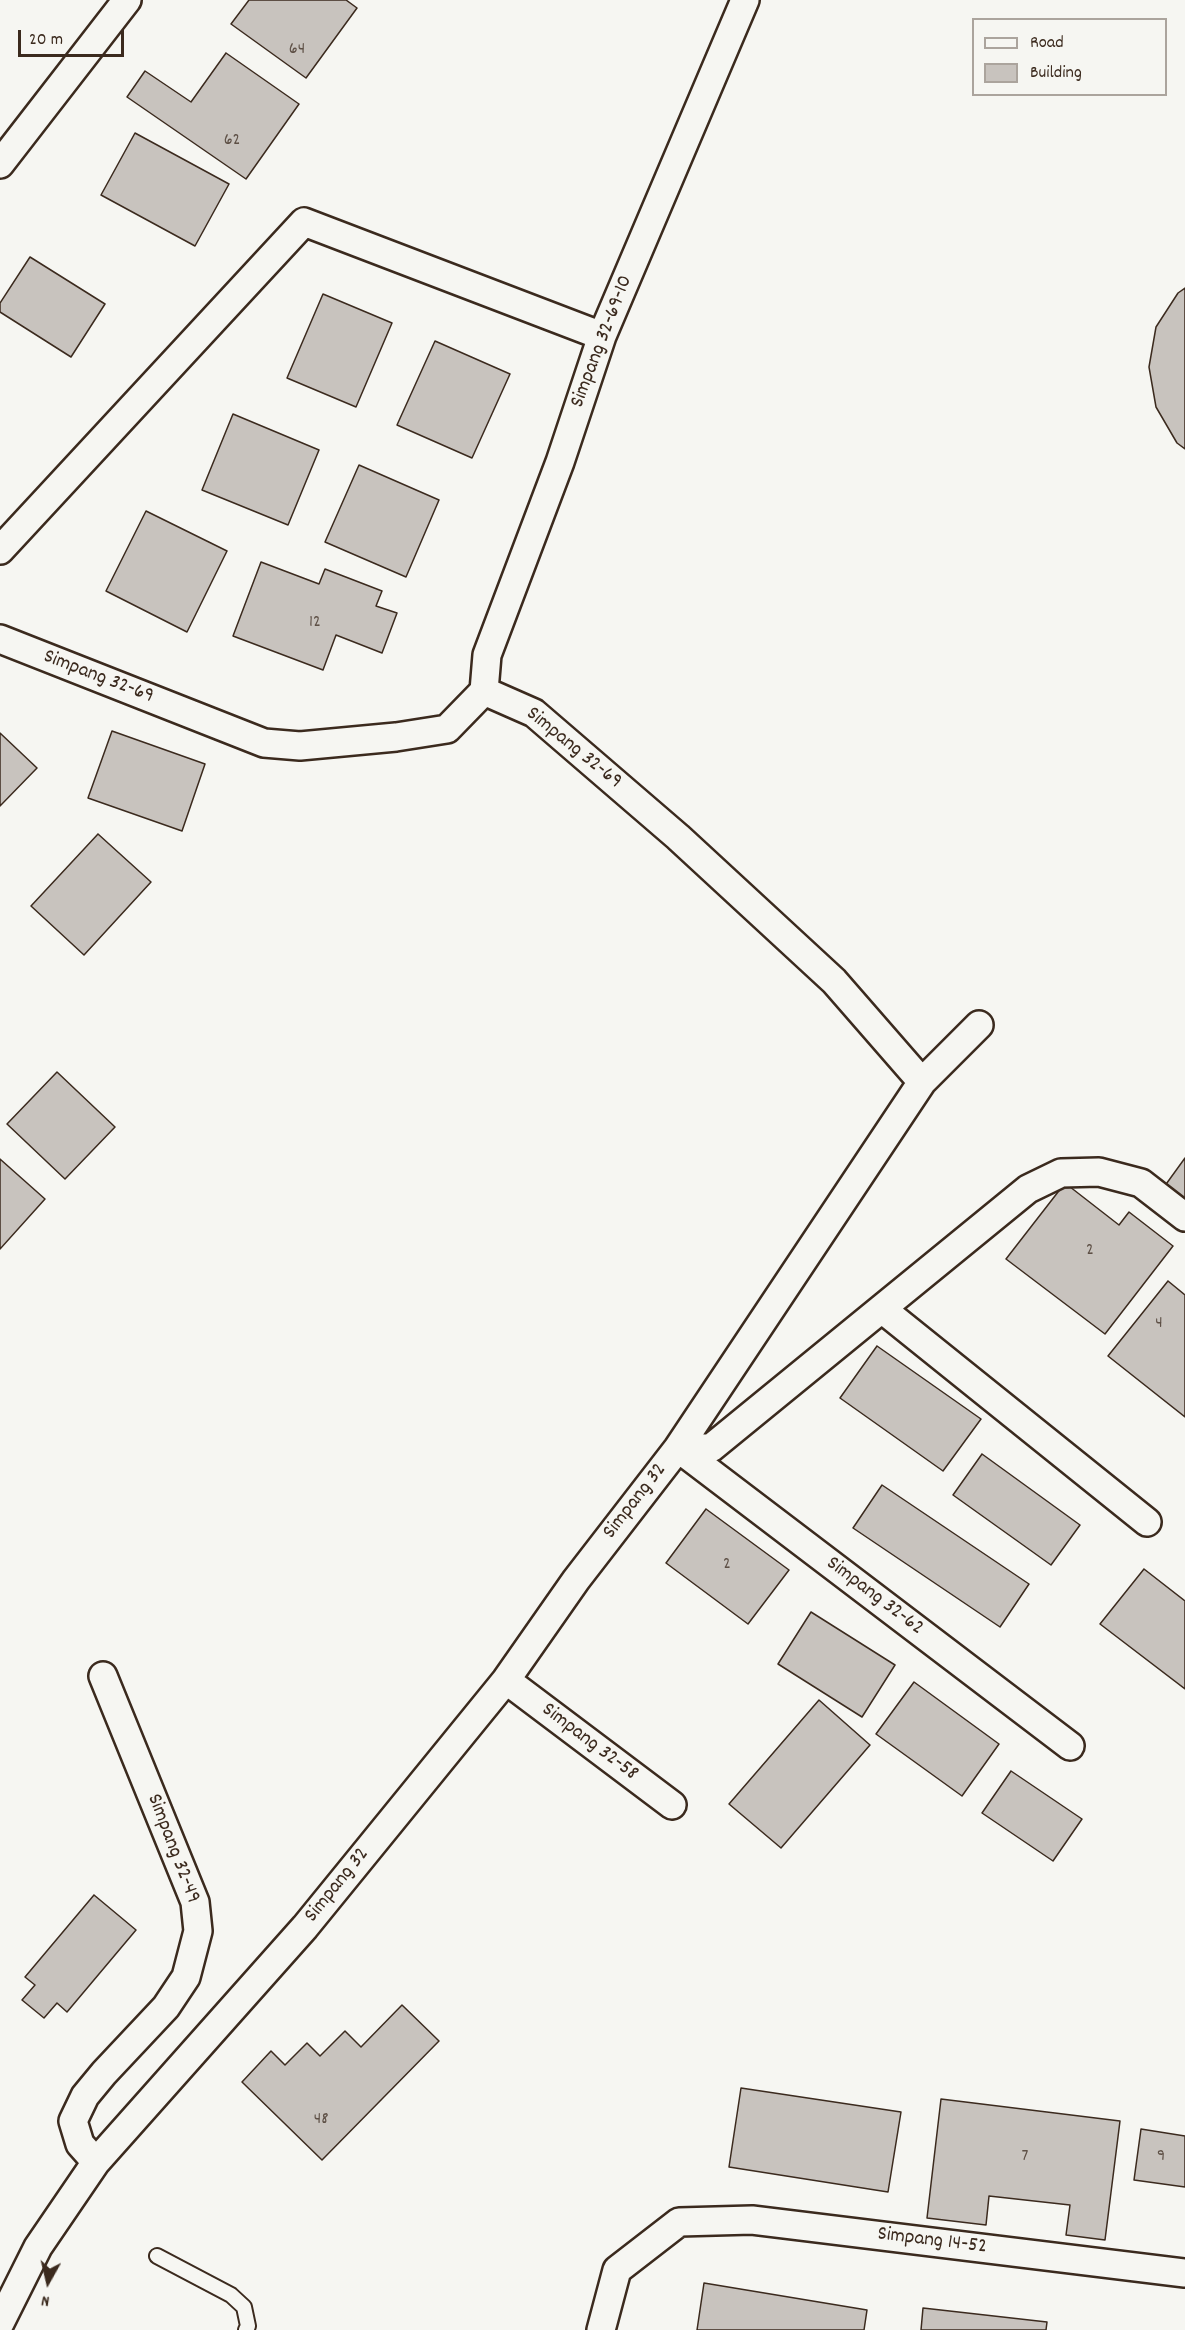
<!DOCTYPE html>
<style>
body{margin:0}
#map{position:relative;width:1185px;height:2330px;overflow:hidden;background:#f6f6f2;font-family:Dekko,sans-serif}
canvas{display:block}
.legend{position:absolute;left:972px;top:18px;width:195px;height:78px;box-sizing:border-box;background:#f6f6f2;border:2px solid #aba49d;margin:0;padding:8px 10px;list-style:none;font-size:18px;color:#3b2a1e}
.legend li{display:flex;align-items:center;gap:12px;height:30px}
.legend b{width:30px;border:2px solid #aba49d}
.north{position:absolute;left:18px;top:2252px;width:60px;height:60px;-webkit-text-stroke:4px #f6f6f2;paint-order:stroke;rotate:188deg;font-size:16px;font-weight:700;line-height:24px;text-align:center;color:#3b2a1e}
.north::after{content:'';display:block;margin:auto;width:21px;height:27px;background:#3b2a1e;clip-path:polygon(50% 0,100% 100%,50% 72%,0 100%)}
.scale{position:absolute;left:18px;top:30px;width:106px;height:27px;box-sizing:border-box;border:3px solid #3b2a1e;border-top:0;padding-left:8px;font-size:18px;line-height:21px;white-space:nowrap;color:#3b2a1e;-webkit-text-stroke:4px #f6f6f2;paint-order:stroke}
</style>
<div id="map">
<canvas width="1185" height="2330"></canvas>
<ul class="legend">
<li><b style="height:8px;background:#f6f6f2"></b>Road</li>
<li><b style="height:16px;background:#c8c3be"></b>Building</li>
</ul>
<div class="north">N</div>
<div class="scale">20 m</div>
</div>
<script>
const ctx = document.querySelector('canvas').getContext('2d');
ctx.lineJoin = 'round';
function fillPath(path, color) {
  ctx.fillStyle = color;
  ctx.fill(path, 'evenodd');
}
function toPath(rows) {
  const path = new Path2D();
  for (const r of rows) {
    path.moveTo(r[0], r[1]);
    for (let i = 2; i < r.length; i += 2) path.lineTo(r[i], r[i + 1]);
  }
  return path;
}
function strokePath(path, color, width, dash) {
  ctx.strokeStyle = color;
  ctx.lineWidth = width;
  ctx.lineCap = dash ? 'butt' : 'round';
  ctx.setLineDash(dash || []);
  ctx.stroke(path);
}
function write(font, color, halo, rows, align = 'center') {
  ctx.font = font + ' Dekko,sans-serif';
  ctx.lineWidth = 4.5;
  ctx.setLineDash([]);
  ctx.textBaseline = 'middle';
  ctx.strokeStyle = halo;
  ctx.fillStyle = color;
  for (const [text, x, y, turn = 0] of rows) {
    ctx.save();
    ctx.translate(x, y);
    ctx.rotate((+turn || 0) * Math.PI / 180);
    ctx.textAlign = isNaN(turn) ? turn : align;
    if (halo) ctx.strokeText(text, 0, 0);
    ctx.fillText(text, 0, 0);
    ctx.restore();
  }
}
const building = toPath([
 [249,0,346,0,357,8,306,78,231,24,249,0],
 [226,53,299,104,246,179,127,97,145,71,191,102,226,53],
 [135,133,229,184,195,246,101,195,135,133],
 [30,257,105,304,71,357,0,312,0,303,30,257],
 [1185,288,1185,449,1177,443,1156,407,1149,367,1156,327,1178,293,1185,288],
 [323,294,392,323,356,407,287,378,323,294],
 [435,341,510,374,472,458,397,425,435,341],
 [233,414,319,450,288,525,202,490,233,414],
 [359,465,439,500,406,577,325,542,359,465],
 [146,511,227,551,187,632,106,591,146,511],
 [261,562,319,584,325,569,382,591,376,606,397,613,382,653,336,635,323,670,233,636,261,562],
 [112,731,205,764,182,831,88,798,112,731],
 [0,733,37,768,0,806,0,733],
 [98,834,151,882,84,955,31,906,98,834],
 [57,1072,115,1127,65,1179,7,1124,57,1072],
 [1185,1158,1185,1202,1164,1187,1185,1158],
 [0,1159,45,1199,0,1249,0,1159],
 [1065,1183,1119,1225,1129,1212,1173,1246,1105,1334,1006,1259,1065,1183],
 [1168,1281,1185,1295,1185,1417,1108,1356,1168,1281],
 [877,1346,981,1419,943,1471,840,1398,877,1346],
 [982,1454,1080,1525,1051,1565,953,1495,982,1454],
 [882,1485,1029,1584,1000,1627,853,1528,882,1485],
 [706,1509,789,1570,748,1624,666,1563,706,1509],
 [1144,1569,1185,1601,1185,1689,1100,1624,1144,1569],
 [811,1612,895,1665,862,1717,778,1664,811,1612],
 [914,1682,999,1744,962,1796,876,1734,914,1682],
 [819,1700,870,1745,781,1848,729,1804,819,1700],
 [1011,1771,1082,1819,1053,1861,982,1813,1011,1771],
 [94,1895,136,1930,67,2012,57,2003,44,2018,22,2000,35,1985,25,1977,94,1895],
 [402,2005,439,2041,322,2160,242,2082,271,2051,285,2065,307,2043,320,2056,345,2031,361,2047,402,2005],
 [741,2088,901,2112,888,2192,729,2167,741,2088],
 [941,2099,1120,2121,1105,2240,1066,2235,1070,2205,989,2196,986,2225,927,2218,941,2099],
 [1141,2129,1185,2136,1185,2187,1134,2180,1141,2129],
 [704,2283,867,2310,864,2330,697,2330,704,2283],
 [923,2308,1047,2322,1046,2330,921,2330,923,2308]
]);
fillPath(building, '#c8c3be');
strokePath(building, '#3b2a1e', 1.5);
const service = toPath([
 [157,2256,231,2295,244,2307,248,2326,246,2330]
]);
const minor = toPath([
 [0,164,127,0],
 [0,550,304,222,602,336],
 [0,639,264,743,300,746,396,737,447,729,484,691,534,713,678,837,834,981,922,1082],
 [484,691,487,655,560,462,602,336,745,0],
 [882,1309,1147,1522],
 [678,1448,711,1448,1028,1189,1061,1173,1099,1172,1141,1183,1185,1217],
 [678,1448,1070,1746],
 [506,1680,672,1805],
 [96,2162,80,2144,73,2121,85,2096,104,2073,166,2007,186,1977,198,1931,195,1902,103,1676],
 [0,2323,38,2247,96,2162,305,1927,506,1680,576,1580,678,1448,922,1082,979,1025],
 [601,2330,617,2270,679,2222,752,2220,1185,2273]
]);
strokePath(service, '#3b2a1e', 18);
strokePath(minor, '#3b2a1e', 32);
strokePath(service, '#f6f6f2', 14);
strokePath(minor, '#f6f6f2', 27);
write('18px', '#5e5046', null, [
 ["64",297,51],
 ["62",232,142],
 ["12",315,624],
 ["2",1090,1252],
 ["4",1159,1325],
 ["2",727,1566],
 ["48",321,2121],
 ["7",1025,2158],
 ["9",1161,2158]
]);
write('21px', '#3b2a1e', '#f6f6f2', [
 ["Simpang 32-69-10",603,342,-69],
 ["Simpang 32-69",98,678,21],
 ["Simpang 32-69",573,749,39],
 ["Simpang 32",636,1502,-52],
 ["Simpang 32-62",874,1597,37],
 ["Simpang 32-58",589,1743,37],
 ["Simpang 32-49",172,1849,69],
 ["Simpang 32",338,1886,-51],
 ["Simpang 14-52",932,2242,7]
]);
</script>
